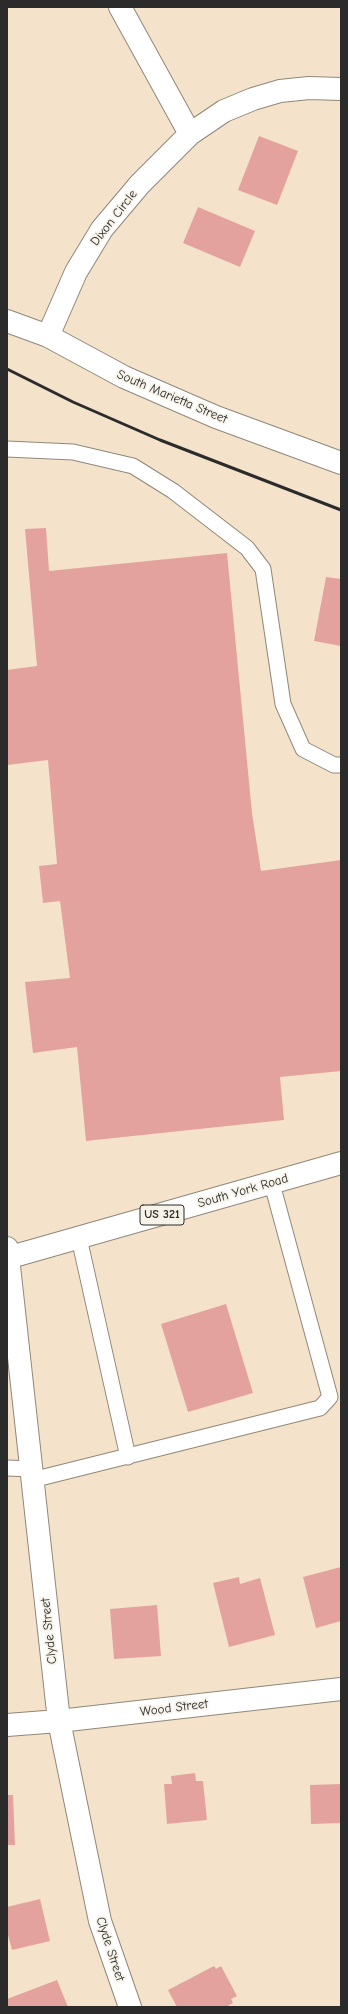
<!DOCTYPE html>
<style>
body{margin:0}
#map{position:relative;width:348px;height:2014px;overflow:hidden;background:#f4e3ca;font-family:"Comic Neue",sans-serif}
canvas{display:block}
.frame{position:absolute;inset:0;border:8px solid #2b2b2b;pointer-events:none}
</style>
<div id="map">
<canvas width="348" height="2014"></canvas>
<div class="frame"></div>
</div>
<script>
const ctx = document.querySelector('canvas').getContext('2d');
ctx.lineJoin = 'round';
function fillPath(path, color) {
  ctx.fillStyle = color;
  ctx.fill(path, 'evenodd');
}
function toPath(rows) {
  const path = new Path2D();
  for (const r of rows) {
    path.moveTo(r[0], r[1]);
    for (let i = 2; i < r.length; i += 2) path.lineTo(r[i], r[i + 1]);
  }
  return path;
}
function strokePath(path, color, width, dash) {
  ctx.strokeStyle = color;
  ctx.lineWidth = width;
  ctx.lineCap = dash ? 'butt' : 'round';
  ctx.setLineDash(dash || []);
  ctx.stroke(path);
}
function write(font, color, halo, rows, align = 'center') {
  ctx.font = font + ' "Comic Neue",sans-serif';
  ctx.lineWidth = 3.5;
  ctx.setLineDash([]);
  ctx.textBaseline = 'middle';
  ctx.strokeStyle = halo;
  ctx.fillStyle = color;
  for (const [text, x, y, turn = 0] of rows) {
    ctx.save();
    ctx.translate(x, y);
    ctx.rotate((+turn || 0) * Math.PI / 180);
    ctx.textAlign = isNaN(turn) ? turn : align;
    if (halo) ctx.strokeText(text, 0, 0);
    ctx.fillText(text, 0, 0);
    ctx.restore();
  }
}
fillPath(toPath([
 [259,136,298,151,277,205,238,190],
 [198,207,255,231,240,267,183,243],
 [46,528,49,571,227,553,252,813,261,871,341,860,341,1071,280,1077,284,1120,86,1141,77,1047,33,1053,25,982,70,978,60,901,43,903,39,866,57,864,48,760,7,765,7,670,37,666,25,529],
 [326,577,341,579,341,646,314,641],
 [226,1304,253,1393,188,1412,161,1324],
 [341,1567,341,1621,316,1628,303,1577],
 [239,1577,240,1584,260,1578,275,1635,229,1647,213,1583],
 [157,1605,161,1656,114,1659,110,1609],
 [195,1773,196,1781,203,1781,207,1820,167,1824,164,1784,172,1784,171,1776],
 [341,1784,341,1823,311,1824,310,1785],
 [7,1795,13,1795,15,1845,7,1845],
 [40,1899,50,1941,12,1950,7,1931,7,1907],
 [214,1966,216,1969,221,1966,237,1996,231,1999,233,2003,226,2007,177,2007,168,1990],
 [57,1980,68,2007,7,2007,7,1999]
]), '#e4a29e');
const lane = toPath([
 [7,449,73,452,133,466,173,491,247,548,263,569,283,704,303,749,334,765,341,765],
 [79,1238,128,1457],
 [7,1468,31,1469],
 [32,1480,320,1408,330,1397,272,1184]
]);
const street = toPath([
 [120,7,190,134],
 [7,321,48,336,124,377,216,417,341,463],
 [48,336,76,272,102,229,140,184,190,134,224,111,253,99,280,91,309,88,341,89],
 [7,1248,59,1721,100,1921,130,2007],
 [7,1725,59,1721,341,1689]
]);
const primary = toPath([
 [7,1258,341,1163]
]);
strokePath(lane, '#90877a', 17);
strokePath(street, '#90877a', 24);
strokePath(primary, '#90877a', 24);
strokePath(lane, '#fff', 15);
strokePath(street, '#fff', 22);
strokePath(primary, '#fff', 22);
strokePath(toPath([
 [7,369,73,402,160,440,341,510]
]), '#2b2b2b', 3);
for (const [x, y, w] of [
 [162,1215,44]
]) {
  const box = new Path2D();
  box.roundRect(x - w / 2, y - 10, w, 20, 3);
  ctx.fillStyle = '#f7f3e8';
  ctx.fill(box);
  strokePath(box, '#2b2b2b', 1);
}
write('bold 12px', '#2b2b2b', null, [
 ["US 321",162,1215]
]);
write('13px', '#2b2b2b', '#f7f3e8', [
 ["Dixon Circle",114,218,-52],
 ["South Marietta Street",172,397,23],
 ["South York Road",243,1191,-16],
 ["Clyde Street",49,1631,-96],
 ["Wood Street",174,1708,-7],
 ["Clyde Street",110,1949,72]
]);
</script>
